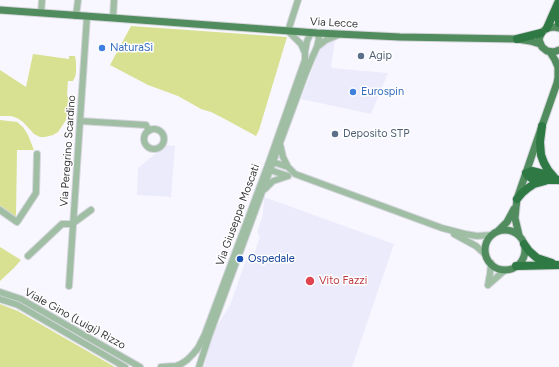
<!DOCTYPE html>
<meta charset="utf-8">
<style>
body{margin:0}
canvas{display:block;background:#f8f7ff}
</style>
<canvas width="559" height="367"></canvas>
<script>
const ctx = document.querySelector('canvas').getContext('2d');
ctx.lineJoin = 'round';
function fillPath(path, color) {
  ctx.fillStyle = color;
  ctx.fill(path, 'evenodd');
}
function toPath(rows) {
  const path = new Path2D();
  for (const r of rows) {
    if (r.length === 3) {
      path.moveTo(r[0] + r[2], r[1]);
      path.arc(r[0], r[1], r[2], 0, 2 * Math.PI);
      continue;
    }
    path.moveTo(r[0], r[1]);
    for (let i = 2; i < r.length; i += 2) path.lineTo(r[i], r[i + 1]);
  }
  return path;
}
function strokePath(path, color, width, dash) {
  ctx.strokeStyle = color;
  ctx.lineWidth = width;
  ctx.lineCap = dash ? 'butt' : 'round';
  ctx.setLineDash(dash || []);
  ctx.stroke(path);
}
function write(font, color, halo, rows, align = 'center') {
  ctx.font = font + ' Figtree,sans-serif';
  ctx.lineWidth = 3;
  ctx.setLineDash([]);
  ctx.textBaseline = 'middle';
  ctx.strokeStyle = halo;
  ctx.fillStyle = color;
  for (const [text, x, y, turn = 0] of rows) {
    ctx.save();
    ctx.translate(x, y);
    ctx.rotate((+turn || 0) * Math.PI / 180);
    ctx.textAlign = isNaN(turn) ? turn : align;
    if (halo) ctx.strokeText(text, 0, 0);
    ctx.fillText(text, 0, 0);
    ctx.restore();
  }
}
fillPath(toPath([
 [335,40,331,68,388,73,371,114,301,99,318,54,324,44,331,41],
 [166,145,175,146,171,197,137,195,138,168],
 [264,197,394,244,352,367,204,367,210,344,216,328,230,305,247,257,250,254,254,254,260,237,257,232,263,214]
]), '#ecebfc');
fillPath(toPath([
 [131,26,287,37,259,130,256,136,221,117,211,112,201,109,178,96,148,85,110,65],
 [33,54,69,59,69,56,75,56,76,62,76,73,75,77,73,81,68,81,67,95,69,100,69,108,66,120,58,132,53,135,45,137,40,137,34,134,23,122,17,118,11,116,0,116,0,70,26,87],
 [0,120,17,122,23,127,28,135,34,150,17,150,16,216,9,214,0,208],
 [0,247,21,260,14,268,0,281],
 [0,304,18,311,30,318,115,367,0,367]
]), '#d8e192');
const minor = toPath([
 [41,13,42,0],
 [76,16,78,0],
 [113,18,114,0],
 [317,47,326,40,338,35],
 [305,52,307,41,311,33],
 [80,121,146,125,149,131],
 [154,139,10],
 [280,144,283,157,288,167,295,174,442,228,465,234,477,236,492,235],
 [288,176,273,171,268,165,276,163,288,167],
 [265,189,273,181,288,176],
 [0,210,17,222,36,193,37,154],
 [454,234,476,246,486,255],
 [28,256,62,224,72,224,91,210],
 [488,285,505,270],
 [488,285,490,274,491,263],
 [69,286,87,16],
 [0,292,21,299,140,367],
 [0,299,18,305,125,367],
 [161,367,176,366,181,364,187,360,193,354,198,348,205,334,268,165,305,60,305,53,301,44,288,31,298,0],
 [199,367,209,336,305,75,312,58,317,47,319,38,317,33]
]);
const major = toPath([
 [0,10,113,18,317,33,400,37,517,39,530,41,540,44],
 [559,28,554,27,547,28,541,33,539,40,542,47,547,51,554,52,559,50],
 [550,52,555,60,558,67,558,76],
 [505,250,20],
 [498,231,507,222,514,209],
 [519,235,515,218,516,208,517,199,542,126,557,83,559,72]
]);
const highway = toPath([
 [558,7,559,23],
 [547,28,558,3],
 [517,39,541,33],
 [542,126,540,142,541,155,544,163,548,170,554,177],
 [558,180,548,175,532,171,526,173,528,176,531,178,548,180,559,180],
 [517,199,522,193,528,188,534,184,545,181],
 [524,244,529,251,537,258,552,263],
 [516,266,559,265]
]);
strokePath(minor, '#d5d5dc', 8);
strokePath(major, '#d5d5dc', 9);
strokePath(highway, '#d5d5dc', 10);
strokePath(minor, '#9fbea4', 6);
strokePath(major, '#508c5d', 7);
strokePath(highway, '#2f7944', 8);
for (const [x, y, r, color] of [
 [102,48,4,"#3f7fe0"],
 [361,56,4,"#5c6f8a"],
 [353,92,4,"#3f7fe0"],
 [335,134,4,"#5c6f8a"],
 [240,259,4,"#1a4fb4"],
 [310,281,5,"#e0444e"]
]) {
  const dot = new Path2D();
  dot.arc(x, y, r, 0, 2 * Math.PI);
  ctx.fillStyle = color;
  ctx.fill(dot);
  strokePath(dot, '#fff', 1.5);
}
write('11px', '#38383c', '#fff', [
 ["Via Lecce",334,23,3],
 ["Via Peregrino Scardino",68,151,-86],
 ["Via Giuseppe Moscati",238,215,-70],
 ["Viale Gino (Luigi) Rizzo",75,319,29]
]);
write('11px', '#366cbe', '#fff', [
 ["NaturaSì",110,48],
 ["Eurospin",361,92]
], 'left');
write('11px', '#4e5e75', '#fff', [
 ["Agip",369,56],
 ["Deposito STP",343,134]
], 'left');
write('11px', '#164399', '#fff', [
 ["Ospedale",248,259]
], 'left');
write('11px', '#be3a42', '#fff', [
 ["Vito Fazzi",319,281]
], 'left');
</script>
